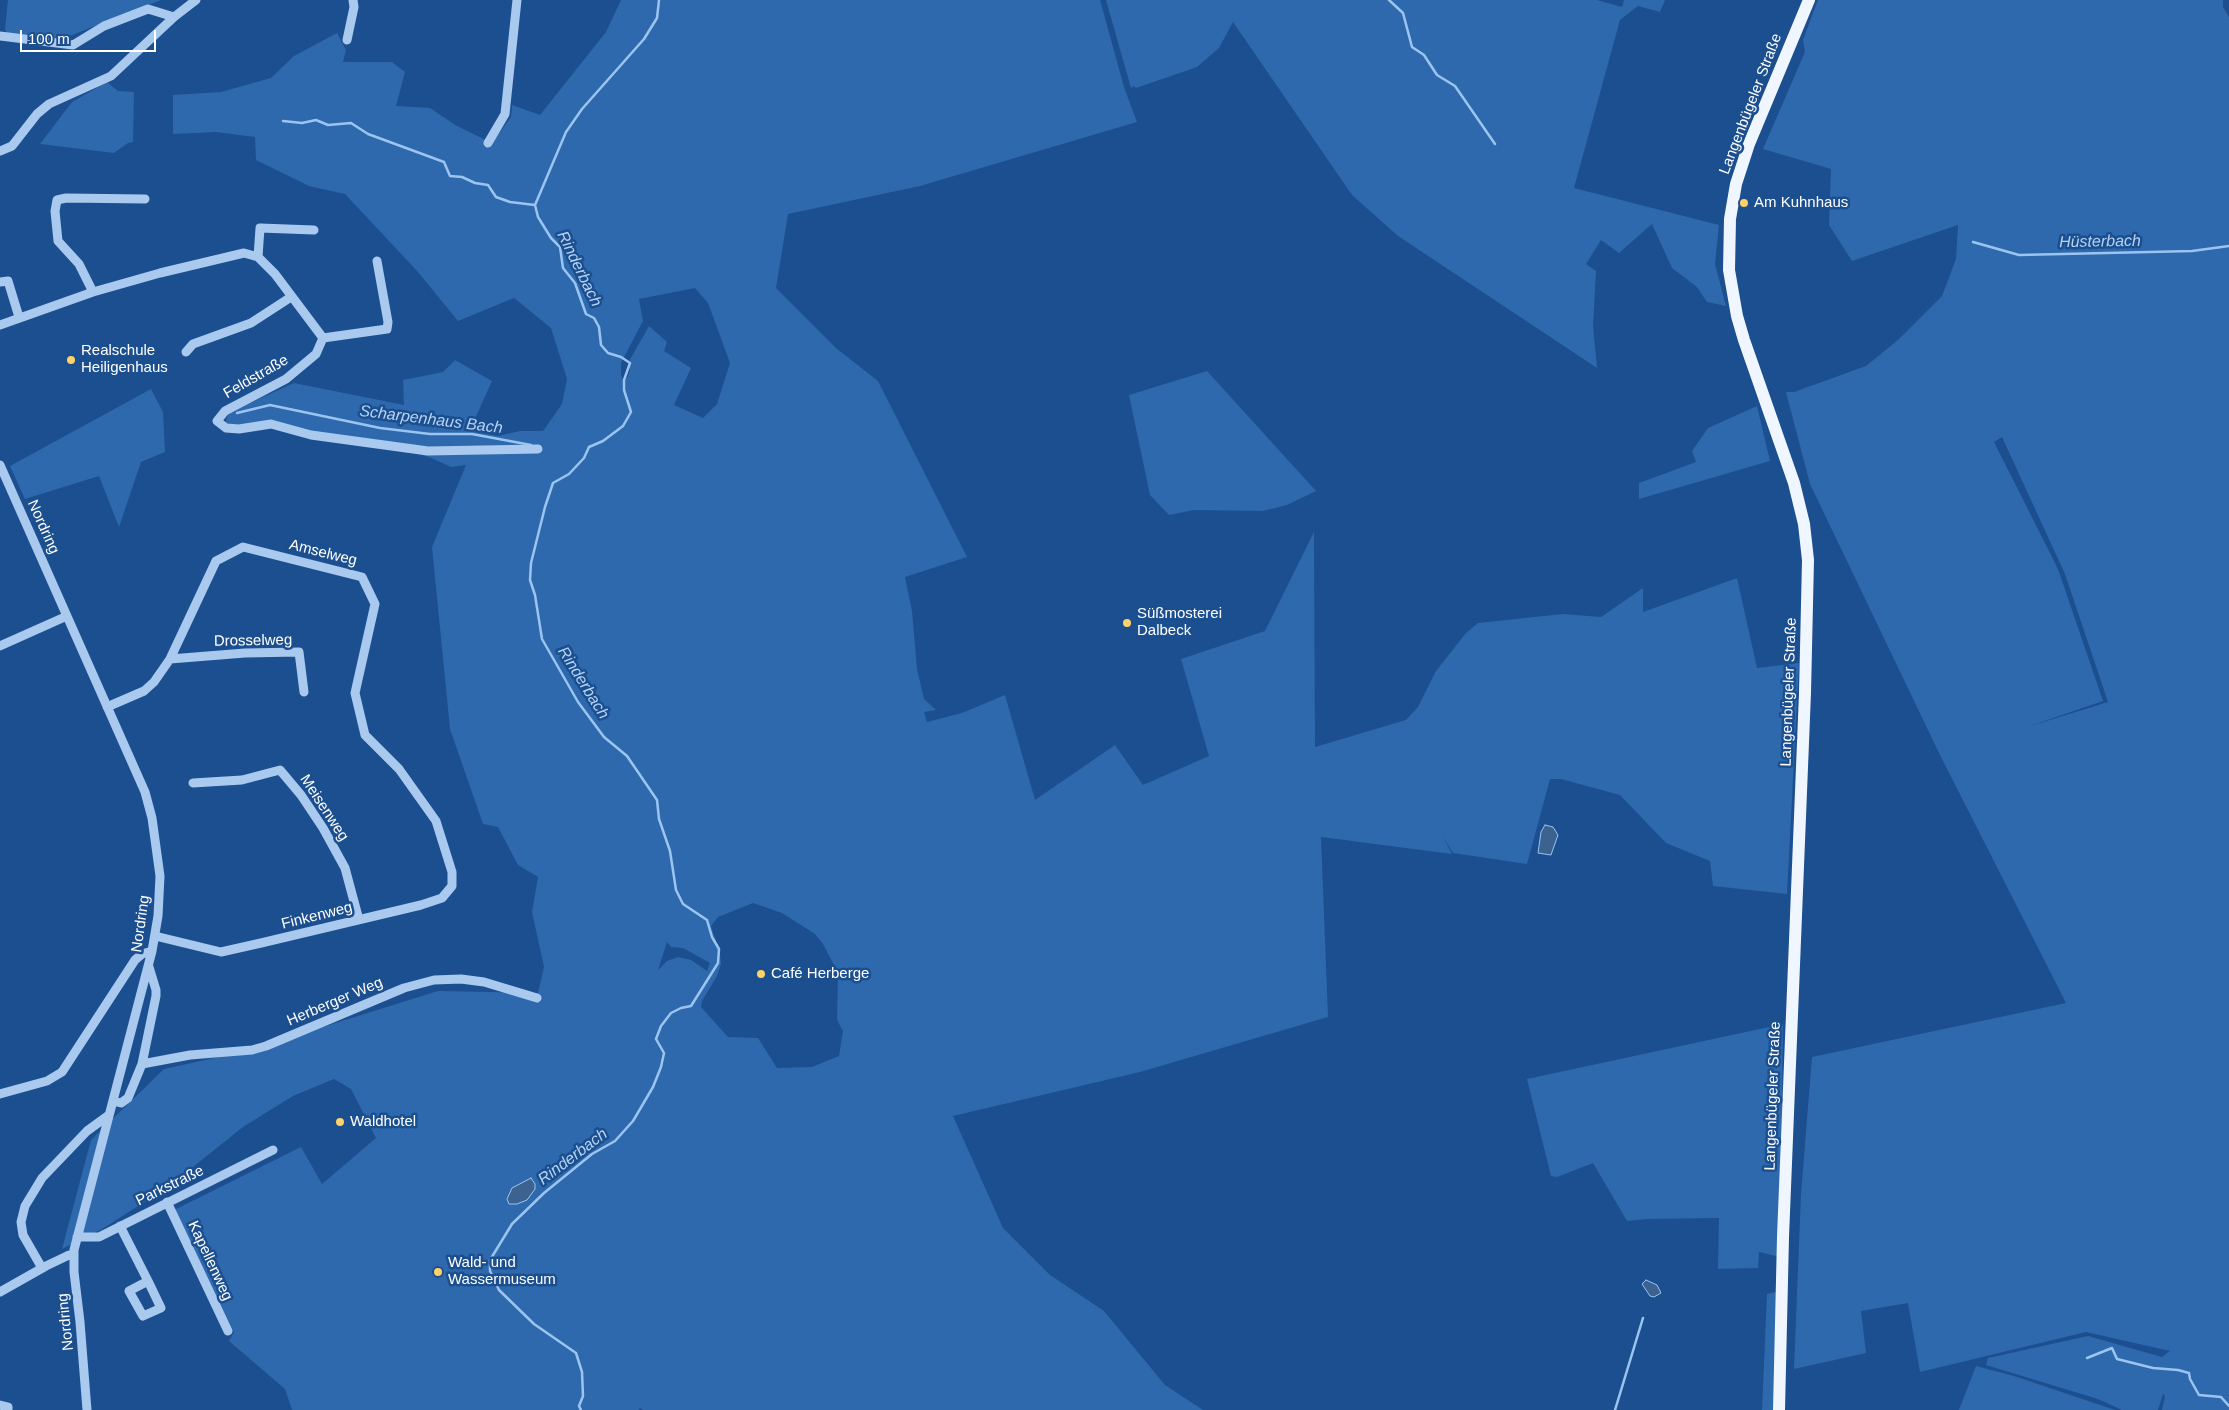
<!DOCTYPE html>
<meta charset="utf-8">
<style>
body{margin:0}
#map{position:relative;width:2229px;height:1410px;overflow:hidden;background:#1b4f8f;font-family:Arial,sans-serif}
canvas{display:block}
.scale{position:absolute;left:20px;top:30px;width:136px;height:22px;box-sizing:border-box;border:2px solid #fff;border-top:0;padding-left:6px;font-size:15px;line-height:18px;white-space:nowrap;color:#fff;-webkit-text-stroke:4px #1b4f8f;paint-order:stroke}
</style>
<div id="map">
<canvas width="2229" height="1410"></canvas>
<div class="scale">100 m</div>
</div>
<script>
const ctx = document.querySelector('canvas').getContext('2d');
ctx.lineJoin = 'round';
function fillPath(path, color) {
  ctx.fillStyle = color;
  ctx.fill(path, 'evenodd');
}
function toPath(rows) {
  const path = new Path2D();
  for (const r of rows) {
    path.moveTo(r[0], r[1]);
    for (let i = 2; i < r.length; i += 2) path.lineTo(r[i], r[i + 1]);
  }
  return path;
}
function strokePath(path, color, width, dash) {
  ctx.strokeStyle = color;
  ctx.lineWidth = width;
  ctx.lineCap = dash ? 'butt' : 'round';
  ctx.setLineDash(dash || []);
  ctx.stroke(path);
}
function write(font, color, halo, rows, align = 'center') {
  ctx.font = font + ' Arial,sans-serif';
  ctx.lineWidth = 5;
  ctx.setLineDash([]);
  ctx.textBaseline = 'middle';
  ctx.strokeStyle = halo;
  ctx.fillStyle = color;
  for (const [text, x, y, turn = 0] of rows) {
    ctx.save();
    ctx.translate(x, y);
    ctx.rotate((+turn || 0) * Math.PI / 180);
    ctx.textAlign = isNaN(turn) ? turn : align;
    if (halo) ctx.strokeText(text, 0, 0);
    ctx.fillText(text, 0, 0);
    ctx.restore();
  }
}
fillPath(toPath([
 [8,0,161,0,62,39,50,39,8,36,5,29],
 [621,0,1100,0,1124,87,1137,122,920,186,788,214,776,288,836,348,878,381,967,557,905,577,912,611,917,669,924,699,936,710,924,712,927,722,962,713,1005,695,1035,800,1115,745,1143,785,1209,756,1181,659,1265,631,1314,532,1315,747,1406,720,1418,707,1436,671,1466,633,1478,623,1563,614,1601,617,1643,588,1643,612,1737,578,1757,668,1799,663,1787,894,1713,886,1710,861,1666,843,1620,795,1561,779,1550,779,1527,864,1453,853,1443,837,1452,854,1321,837,1328,1017,1140,1072,953,1116,1003,1228,1050,1275,1104,1311,1165,1385,1203,1410,643,1410,640,1408,638,1410,292,1410,285,1389,229,1341,234,1332,174,1210,301,1147,322,1184,376,1138,351,1089,334,1079,293,1096,243,1127,168,1187,102,1229,62,1249,91,1140,164,1069,246,1051,438,991,538,993,544,967,532,912,538,877,518,865,498,827,483,824,450,729,432,547,466,465,451,467,429,457,384,445,271,424,225,426,228,413,294,383,404,405,403,380,443,372,455,360,492,381,470,430,498,436,520,431,543,431,562,404,567,379,551,328,514,298,458,321,418,272,345,194,309,186,256,160,255,137,216,132,173,134,173,95,221,92,271,78,294,56,337,33,346,50,343,62,392,62,405,72,396,106,430,108,457,126,492,143,511,117,512,105,540,115,606,32],
 [695,288,708,303,730,363,717,404,703,418,674,405,691,368,664,351,667,342,649,326,628,363,630,370,627,378,623,381,621,374,621,363,643,321,639,299],
 [753,903,782,913,815,934,823,944,838,973,837,1020,843,1031,839,1056,812,1067,777,1068,758,1038,728,1037,701,1007,702,1001,717,976,721,964,720,954,711,926,718,917],
 [667,942,671,947,683,948,710,963,707,971,691,960,678,957,667,961,658,970],
 [1106,0,1597,0,1622,7,1624,0,1665,0,1660,12,1638,6,1620,20,1574,188,1719,225,1715,264,1726,306,1707,302,1697,287,1672,268,1652,224,1619,253,1601,240,1586,264,1596,271,1593,326,1597,368,1398,236,1352,195,1233,22,1219,48,1197,67,1136,88,1134,86,1131,88],
 [1818,0,2223,0,2223,7,2229,17,2229,1410,2162,1410,2165,1396,2163,1394,2158,1410,2122,1410,2098,1399,1986,1365,1988,1358,2088,1336,2162,1357,2170,1351,2086,1332,1920,1372,1908,1303,1861,1311,1866,1353,1794,1369,1801,1194,1812,1057,2066,1003,1940,755,1810,484,1786,392,1794,392,1866,366,1898,340,1942,296,1956,259,1958,225,1852,261,1829,225,1831,169,1763,149,1805,52,1803,40],
 [2002,437,2065,574,2108,702,2027,727,2103,701,2058,569,1994,442],
 [107,82,118,91,134,92,133,142,128,143,114,153,40,144,72,102],
 [1207,371,1316,491,1287,505,1263,511,1194,510,1169,515,1150,495,1129,395],
 [151,389,163,412,165,452,141,462,119,527,99,476,25,499,10,466],
 [1757,406,1770,461,1639,499,1639,483,1696,462,1692,451,1708,428],
 [1783,1024,1780,1257,1759,1252,1758,1268,1718,1269,1719,1218,1647,1219,1627,1221,1593,1163,1557,1177,1551,1176,1527,1079],
 [1779,1291,1774,1410,1762,1410,1767,1294],
 [1976,1366,2014,1376,2115,1410,1959,1410]
]), '#2e69ad');
const water = toPath([
 [1545,825,1553,827,1558,835,1551,855,1538,853,1541,832,1545,825],
 [531,1178,535,1184,535,1189,527,1200,517,1204,509,1204,507,1199,512,1188,531,1178],
 [1646,1280,1657,1285,1661,1293,1654,1297,1650,1296,1642,1284,1646,1280]
]);
fillPath(water, '#3c6290');
strokePath(water, '#9cc4f0', 1);
strokePath(toPath([
 [1389,0,1403,13,1412,47,1424,55,1437,75,1455,86,1495,144],
 [283,121,302,123,316,120,328,125,351,123,368,134,444,162,450,176,462,177,475,183,488,185,496,197,510,202,535,205],
 [1973,242,2019,255,2192,251,2229,246],
 [237,413,270,405,380,428,430,434,472,434,531,445],
 [2087,1358,2112,1348,2117,1359,2153,1368,2178,1370,2189,1373,2190,1379,2199,1395,2221,1397,2229,1406],
 [581,1410,579,1406,583,1396,582,1372,576,1353,534,1324,499,1290,490,1271,490,1260,512,1224,544,1193,592,1154,615,1141,633,1121,653,1087,661,1067,664,1053,656,1039,661,1026,671,1013,681,1008,691,1006,718,963,719,949,712,937,707,920,683,904,676,890,670,851,659,819,657,800,627,756,604,737,578,702,542,639,535,595,530,580,531,563,545,507,553,483,569,474,584,458,589,447,603,441,623,426,631,412,624,390,624,380,630,363,621,357,608,353,601,345,599,327,594,318,586,314,575,283,563,268,560,247,551,238,538,217,535,205,566,132,582,109,644,39,657,18,659,0],
 [1615,1410,1643,1318]
]), '#9cc4f0', 2.5);
strokePath(toPath([
 [0,36,73,45,104,26,148,9,174,17],
 [347,40,354,7,353,0],
 [488,143,505,114,517,0],
 [0,151,12,146,37,114,49,104,111,76,174,17,196,0],
 [258,257,260,228,314,230],
 [0,282,8,281,19,317],
 [93,292,79,264,58,241,55,211,57,200,66,198,145,199],
 [0,325,93,292,160,273,244,253,258,257,275,274,323,338,316,354,286,379,225,411,217,421,226,428,239,429,271,424,311,435,428,451,538,449],
 [323,338,387,329,388,322,377,261],
 [186,352,193,344,251,323,291,297],
 [0,465,145,792,152,818,160,876,158,916,152,951,74,1250,74,1272,80,1322,87,1410],
 [0,646,67,616],
 [170,659,245,653,299,652,304,692],
 [107,707,144,691,154,682,170,659,216,561,243,547,362,577,375,604,355,693,365,735,399,769,436,821,452,872,452,886,442,898,421,905,261,943,221,952,155,936],
 [193,783,242,780,280,770,301,795,323,828,345,868,359,920],
 [142,1064,190,1055,252,1050,266,1046,404,988,434,980,461,979,484,982,537,998],
 [0,1094,47,1081,62,1072,135,960,142,954,152,951],
 [113,1101,121,1103,128,1098,142,1064,156,996,156,990,149,967],
 [167,1202,228,1331],
 [120,1226,148,1281,129,1291,143,1316,161,1308,148,1281],
 [77,1237,99,1237,273,1150],
 [42,1268,23,1235,21,1222,25,1206,42,1178,87,1131,109,1115],
 [0,1292,46,1266,69,1255,74,1255],
 [0,1405,8,1407,8,1410]
]), '#a9c9ee', 9);
strokePath(toPath([
 [1779,1410,1783,1237,1805,693,1808,560,1804,524,1794,483,1744,340,1737,316,1729,270,1730,219,1736,184,1749,144,1809,0]
]), '#f0f6ff', 12);
for (const [x, y, r, color] of [
 [1744,203,5,"#ffd166"],
 [71,360,5,"#ffd166"],
 [1127,623,5,"#ffd166"],
 [761,974,5,"#ffd166"],
 [340,1122,5,"#ffd166"],
 [438,1272,5,"#ffd166"]
]) {
  const dot = new Path2D();
  dot.arc(x, y, r, 0, 2 * Math.PI);
  ctx.fillStyle = color;
  ctx.fill(dot);
  strokePath(dot, '#1b4f8f', 2);
}
write('15px', '#fff', '#1b4f8f', [
 ["Langenbügeler Straße",1751,104,-69],
 ["Feldstraße",256,377,-30],
 ["Nordring",43,527,66],
 ["Amselweg",323,553,14],
 ["Drosselweg",253,641,-1],
 ["Langenbügeler Straße",1789,692,-88],
 ["Meisenweg",324,808,57],
 ["Finkenweg",317,916,-14],
 ["Nordring",141,924,-82],
 ["Herberger Weg",335,1002,-23],
 ["Langenbügeler Straße",1773,1096,-88],
 ["Parkstraße",170,1186,-26],
 ["Kapellenweg",210,1261,65],
 ["Nordring",66,1322,-96]
]);
write('15px', '#fff', '#1b4f8f', [
 ["Am Kuhnhaus",1754,203],
 ["Realschule",81,351],
 ["Heiligenhaus",81,368],
 ["Süßmosterei",1137,614],
 ["Dalbeck",1137,631],
 ["Café Herberge",771,974],
 ["Waldhotel",350,1122],
 ["Wald- und",448,1263],
 ["Wassermuseum",448,1280]
], 'left');
write('italic 16px', '#b5d3f5', '#1b4f8f', [
 ["Hüsterbach",2100,242,-1],
 ["Rinderbach",579,269,64],
 ["Scharpenhaus Bach",431,420,7],
 ["Rinderbach",583,683,58],
 ["Rinderbach",573,1157,-37]
]);
</script>
